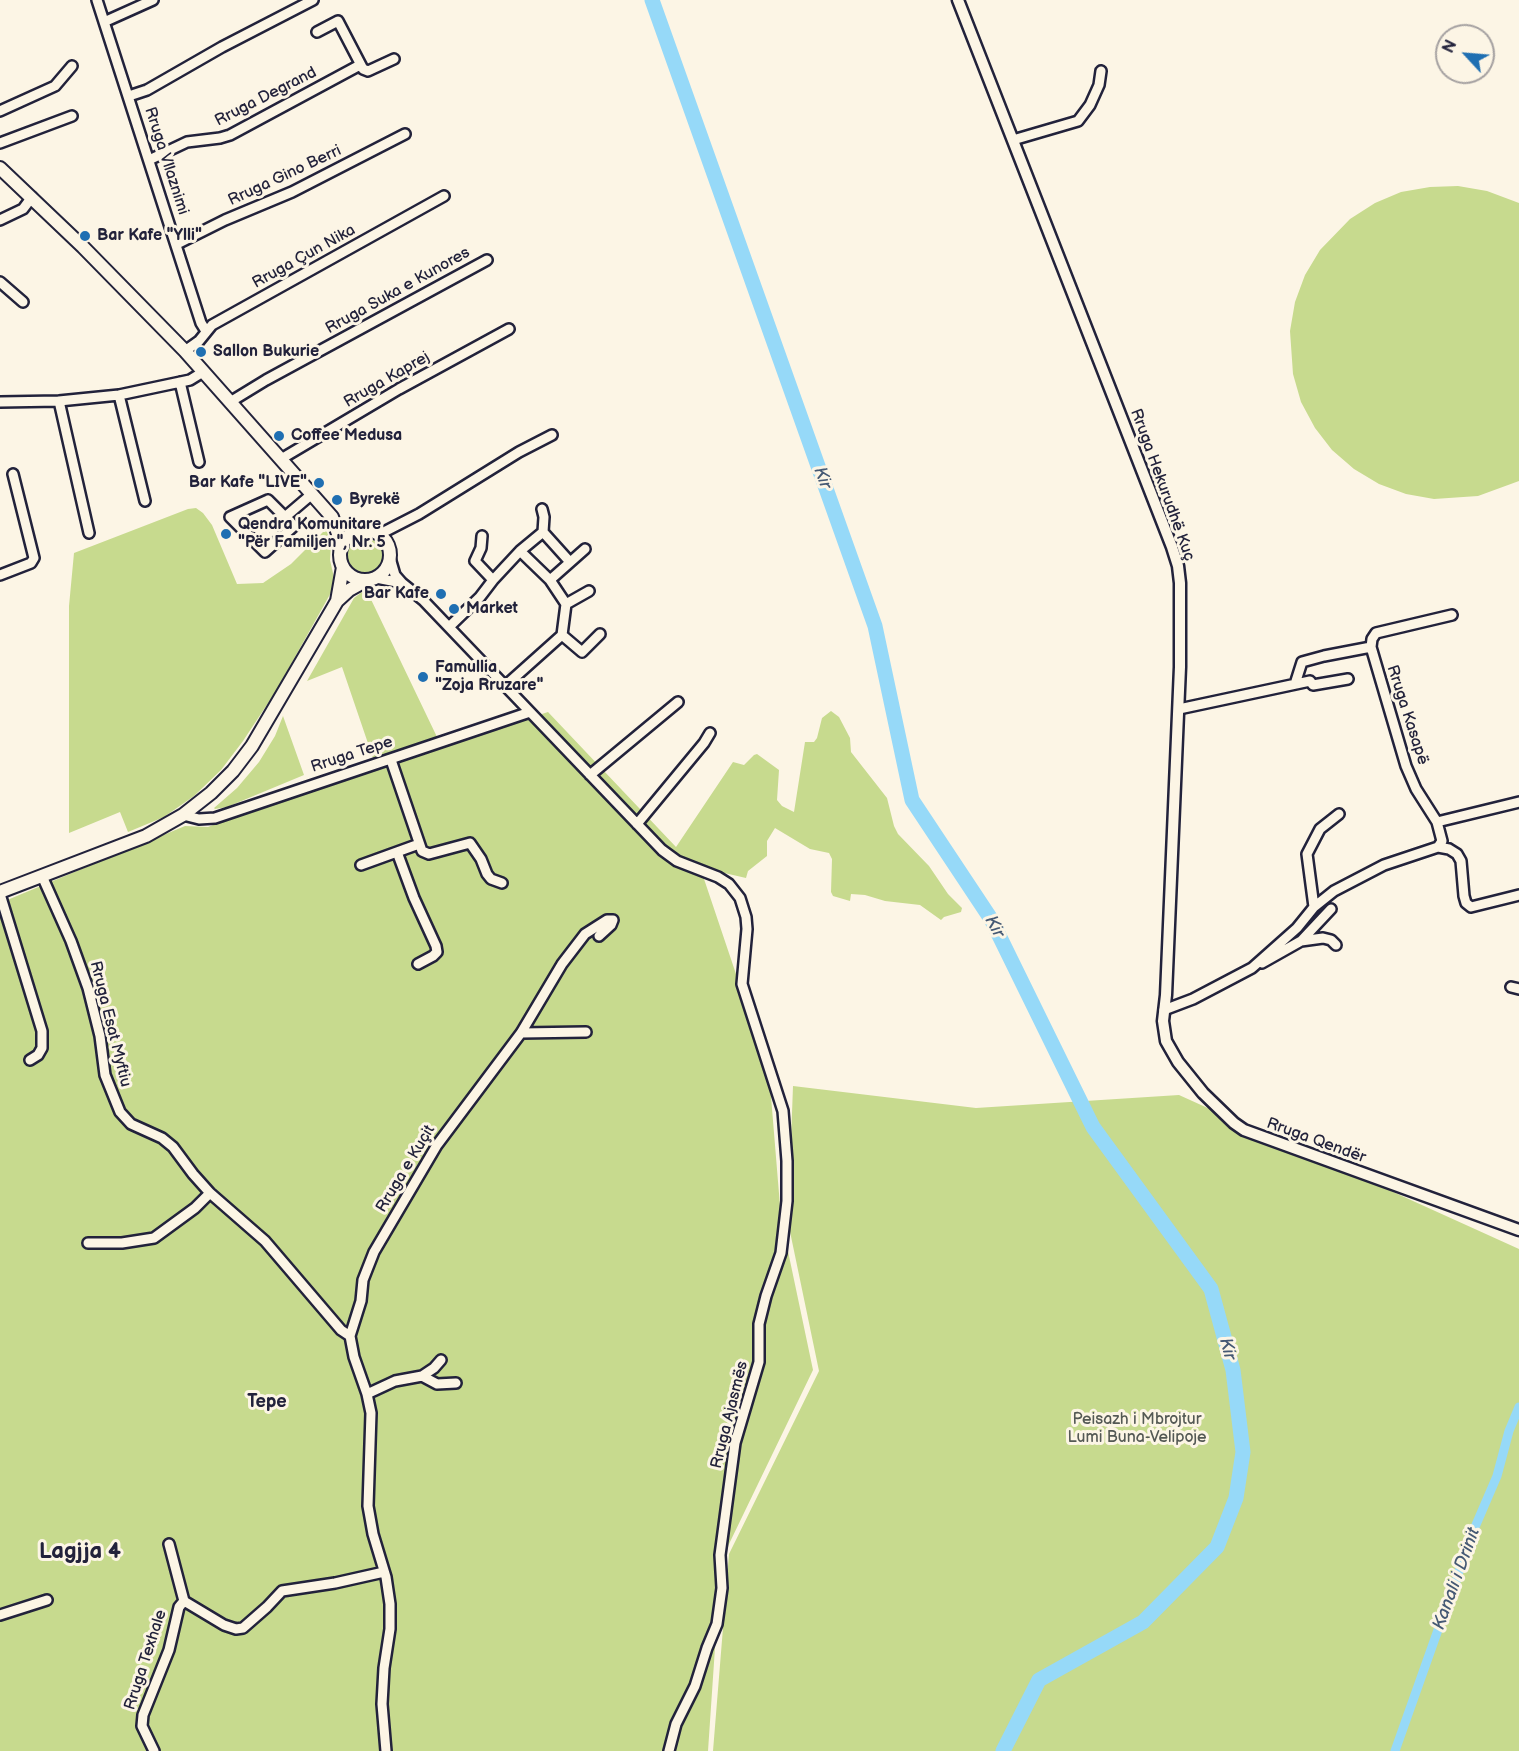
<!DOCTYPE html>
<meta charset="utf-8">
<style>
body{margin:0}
#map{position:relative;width:1519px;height:1751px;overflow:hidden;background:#fcf5e5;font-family:"Balsamiq Sans",sans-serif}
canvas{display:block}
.north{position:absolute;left:1435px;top:24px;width:60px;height:60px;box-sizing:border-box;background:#fcf5e5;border:2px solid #a5a1a1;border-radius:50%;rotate:296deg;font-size:16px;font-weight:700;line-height:24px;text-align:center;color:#22223b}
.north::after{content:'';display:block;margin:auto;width:21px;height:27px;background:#1f6fb2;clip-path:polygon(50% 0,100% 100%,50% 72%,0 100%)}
</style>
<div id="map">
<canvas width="1519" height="1751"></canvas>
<div class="north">N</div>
</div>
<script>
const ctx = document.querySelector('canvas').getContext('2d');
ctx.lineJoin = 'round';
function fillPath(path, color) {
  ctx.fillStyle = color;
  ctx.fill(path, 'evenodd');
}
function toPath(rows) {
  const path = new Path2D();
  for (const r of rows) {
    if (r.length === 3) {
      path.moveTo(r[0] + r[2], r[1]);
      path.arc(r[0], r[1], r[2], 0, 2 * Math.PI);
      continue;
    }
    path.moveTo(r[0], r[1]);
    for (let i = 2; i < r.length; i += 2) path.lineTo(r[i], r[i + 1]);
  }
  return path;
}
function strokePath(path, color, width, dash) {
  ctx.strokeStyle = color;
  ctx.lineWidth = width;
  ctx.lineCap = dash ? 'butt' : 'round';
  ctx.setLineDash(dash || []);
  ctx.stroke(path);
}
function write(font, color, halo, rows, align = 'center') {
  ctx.font = font + ' "Balsamiq Sans",sans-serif';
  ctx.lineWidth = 6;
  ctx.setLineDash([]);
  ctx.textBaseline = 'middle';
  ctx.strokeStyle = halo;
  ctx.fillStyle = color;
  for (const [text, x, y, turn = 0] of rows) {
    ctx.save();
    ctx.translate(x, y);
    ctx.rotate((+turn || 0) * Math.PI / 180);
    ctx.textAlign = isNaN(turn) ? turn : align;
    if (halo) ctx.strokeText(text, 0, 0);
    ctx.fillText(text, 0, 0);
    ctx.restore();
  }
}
fillPath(toPath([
 [1458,186,1487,191,1519,203,1519,481,1478,496,1434,499,1406,494,1379,484,1354,469,1332,450,1315,428,1301,402,1293,374,1290,331,1295,302,1305,275,1320,250,1350,219,1375,203,1401,192,1430,187],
 [196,508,203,513,212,525,237,584,263,583,291,564,326,529,331,544,330,560,335,582,333,589,276,691,243,741,221,770,194,796,164,817,128,832,120,812,69,833,69,606,74,553,188,509],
 [364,555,19],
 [366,589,437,737,373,758,342,667,307,681,354,598],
 [831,711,839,717,850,738,851,752,887,798,894,826,898,834,929,866,948,894,962,908,961,912,944,917,941,920,920,905,885,901,865,895,851,894,850,901,833,896,831,892,832,859,829,853,810,849,775,828,767,841,767,856,748,871,746,878,720,872,688,860,703,876,769,1072,781,1218,813,1370,729,1544,720,1574,708,1751,0,1751,0,903,185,826,208,827,243,813,548,712,676,847,733,762,744,765,754,755,757,754,779,770,777,800,782,806,794,812,805,742,814,742,817,738,822,718],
 [283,716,304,775,227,807,215,809,214,808,237,788,259,762,275,736],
 [793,1086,976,1108,1179,1095,1519,1249,1519,1751,713,1751,729,1554,819,1371,788,1222]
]), '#c7da8e');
strokePath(toPath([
 [1395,1751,1444,1613,1452,1595,1466,1548,1497,1476,1509,1431,1519,1407]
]), '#96d9f8', 9);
strokePath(toPath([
 [652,0,875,626,912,800,991,919,1093,1127,1211,1289,1233,1370,1243,1452,1236,1498,1217,1547,1143,1622,1039,1680,1003,1751]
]), '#96d9f8', 15);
const minor = toPath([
 [97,0,201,323,206,331],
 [104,22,153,0],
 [317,32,338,21,363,69,368,71,394,59],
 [129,96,147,90,222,47,313,0],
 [0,111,55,86,72,66],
 [1013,140,1078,121,1090,105,1099,85,1101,71],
 [0,143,72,116],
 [149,160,187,142,220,138,230,135,360,65],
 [0,220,23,209,32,197],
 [177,244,225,220,292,192,405,134],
 [0,282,23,302],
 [185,351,199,341,212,325,444,196],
 [180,382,199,462],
 [119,395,145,501],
 [59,401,89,533],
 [0,402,59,401,119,395,190,380,203,372],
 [230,402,266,380,487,260],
 [281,459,399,389,509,329],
 [268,500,294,526,265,552,230,517,268,500],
 [542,509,544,517,543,532],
 [285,517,312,494],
 [380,534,419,514,519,452,552,435],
 [482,536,481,548,475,561,493,580],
 [520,551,543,532,570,562],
 [390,558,395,575,402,583,423,600,662,850,677,861,718,877,729,884,740,898,746,917,747,929,742,984,783,1111,787,1161,787,1201,781,1253,766,1296,759,1324,759,1362,735,1443,720,1555,722,1588,717,1624,707,1648,695,1686,676,1724,669,1751],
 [0,575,31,563,34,558,13,474],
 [376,578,402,583],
 [550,580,585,549],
 [566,604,589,591],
 [449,627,480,597,493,580,520,551,550,580,566,604,562,635,505,686],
 [562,635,582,652,600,634],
 [1295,684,1302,662,1324,656,1371,647,1372,639,1376,633,1452,615],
 [1179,709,1310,681,1313,685,1348,679],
 [391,760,422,851,429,854,470,843,481,859,487,874,491,879,502,883],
 [590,775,678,702],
 [183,815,199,819,215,818,530,712],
 [1437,822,1519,802],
 [637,824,704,743,710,733],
 [1438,847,1449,849,1457,854,1461,861,1464,896,1466,903,1471,907,1519,895],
 [397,852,414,898,436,946,437,952,433,956,418,964],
 [361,865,419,844],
 [42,876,71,941,88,988,100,1036,105,1075,120,1112,131,1124,162,1138,173,1147,193,1174,210,1193,265,1241,341,1330,350,1336],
 [0,894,42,1031,42,1048,38,1055,30,1060],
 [1314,907,1307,854,1320,829,1339,814],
 [1301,941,1331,909],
 [1262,963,1301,941,1323,938,1331,940,1336,945],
 [1511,987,1519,989],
 [1164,1010,1193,999,1252,968,1297,928,1314,907,1334,891,1384,865,1438,847,1442,841,1437,822,1416,789,1406,766,1371,647],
 [521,1033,586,1032],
 [88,1243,122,1243,154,1238,195,1208,210,1193],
 [350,1336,361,1301,363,1280,374,1252,437,1145,521,1033,562,964,585,934,607,920,613,920,611,925,599,936],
 [350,1336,354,1357,367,1394,371,1413,368,1506,373,1534,386,1577,390,1604,390,1629,384,1668,382,1704,386,1751],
 [422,1376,437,1384,456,1383],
 [367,1394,395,1381,422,1376,434,1368,441,1360],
 [169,1544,184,1601],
 [184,1601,224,1625,236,1629,243,1628,267,1607,282,1591,335,1583,384,1572],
 [0,1615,47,1600],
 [154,1751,142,1726,143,1715,169,1650,179,1607,184,1601]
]);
const tertiary = toPath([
 [958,0,1172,547,1178,566,1180,583,1180,667,1166,995,1163,1021,1166,1041,1178,1062,1203,1093,1234,1123,1244,1130,1519,1230]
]);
const secondary = toPath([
 [0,168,83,247,185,351,332,517,342,545],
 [365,555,25],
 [337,601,349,590,367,580],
 [0,892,146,836,183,815,211,793,233,771,252,746,333,608,337,601,343,567]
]);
strokePath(minor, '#22223b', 14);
strokePath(tertiary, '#22223b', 15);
strokePath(secondary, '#22223b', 16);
strokePath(minor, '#fcf5e5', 9);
strokePath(tertiary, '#fcf5e5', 10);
strokePath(secondary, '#fcf5e5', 12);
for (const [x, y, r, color] of [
 [85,236,6,"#1f6fb2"],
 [201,352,6,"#1f6fb2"],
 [279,436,6,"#1f6fb2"],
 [319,483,6,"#1f6fb2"],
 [337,500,6,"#1f6fb2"],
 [226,534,6,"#1f6fb2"],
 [441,594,6,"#1f6fb2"],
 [454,609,6,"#1f6fb2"],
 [423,677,6,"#1f6fb2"]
]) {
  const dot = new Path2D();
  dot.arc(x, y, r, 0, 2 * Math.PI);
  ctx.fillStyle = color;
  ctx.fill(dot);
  strokePath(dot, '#fcf5e5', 2);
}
write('16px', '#22223b', '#fcf5e5', [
 ["Rruga Degrand",266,97,-27],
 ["Rruga Vllaznimi",166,161,72],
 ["Rruga Gino Berri",285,176,-25],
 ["Rruga Çun Nika",304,257,-29],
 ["Rruga Suka e Kunores",398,291,-29],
 ["Rruga Kaprej",387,380,-30],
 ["Rruga Hekurudhë Kuç",1162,485,70],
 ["Rruga Kasapë",1407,715,72],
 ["Rruga Tepe",352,755,-18],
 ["Rruga Esat Myftiu",110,1024,76],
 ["Rruga Qendër",1316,1141,20],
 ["Rruga e Kuçit",406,1169,-59],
 ["Rruga Ajasmës",730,1415,-76],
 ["Rruga Texhale",146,1660,-72]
]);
write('bold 16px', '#22223b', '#fcf5e5', [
 ["Bar Kafe \"Ylli\"",97,236],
 ["Sallon Bukurie",213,352],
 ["Coffee Medusa",291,436],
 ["Bar Kafe \"LIVE\"",307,483,"right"],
 ["Byrekë",349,500],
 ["Qendra Komunitare",238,525],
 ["\"Për Familjen\", Nr. 5",238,543],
 ["Bar Kafe",429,594,"right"],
 ["Market",466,609],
 ["Famullia",435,668],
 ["\"Zoja Rruzare\"",435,686]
], 'left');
write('16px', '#545954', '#fcf5e5', [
 ["Peisazh i Mbrojtur",1137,1420],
 ["Lumi Buna-Velipoje",1137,1438]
]);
write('italic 18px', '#455974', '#fcf5e5', [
 ["Kir",822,478,70],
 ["Kir",994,927,62],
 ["Kir",1227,1349,75],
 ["Kanali i Drinit",1457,1579,-70]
]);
write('bold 18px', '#22223b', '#fcf5e5', [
 ["Tepe",267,1402]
]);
write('bold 22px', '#22223b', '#fcf5e5', [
 ["Lagjja 4",80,1552]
]);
</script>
